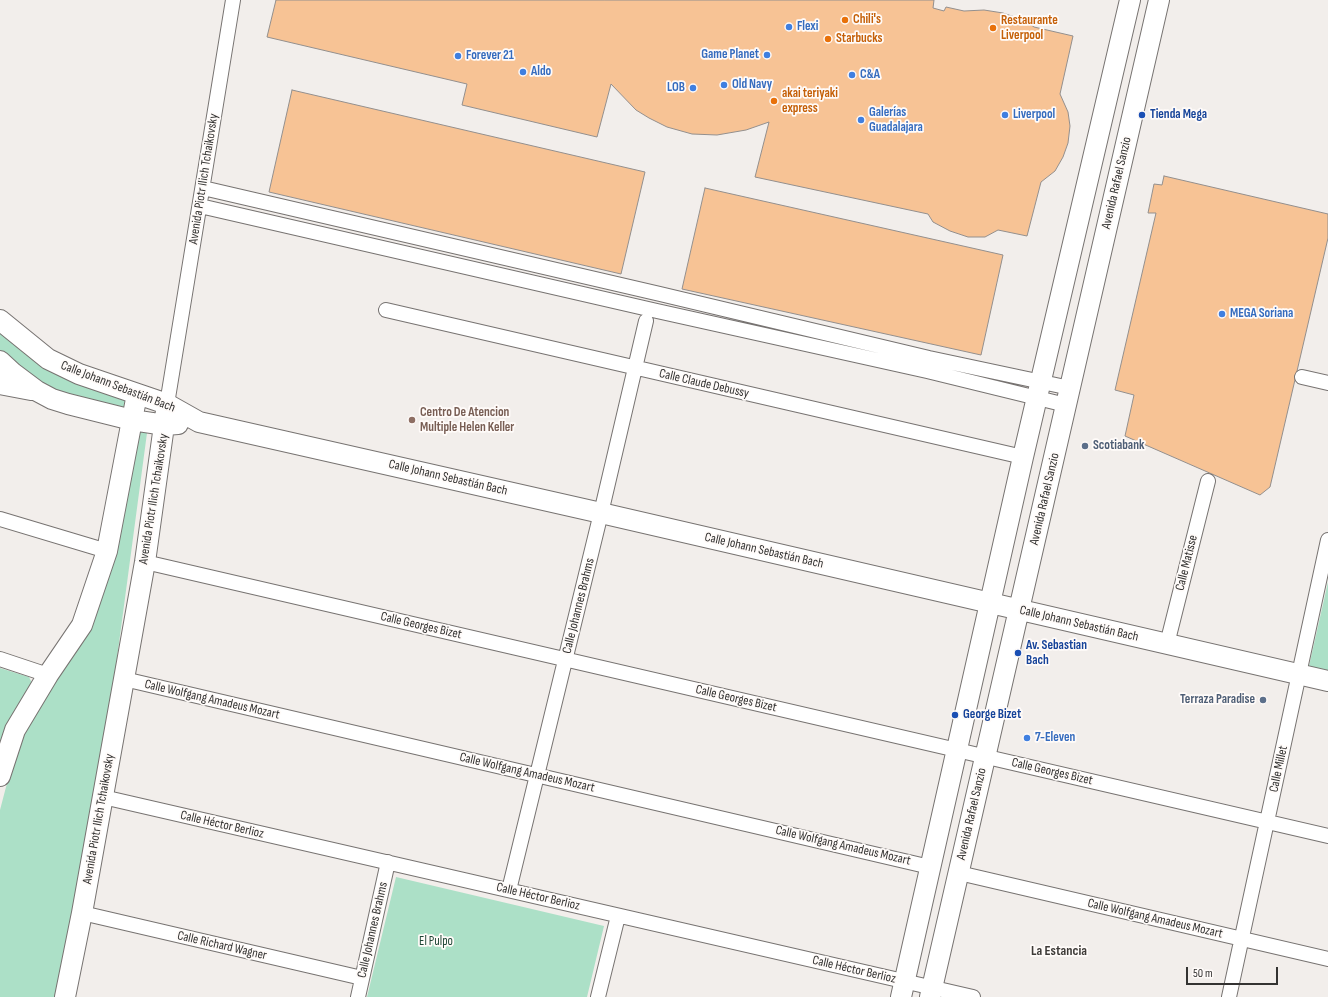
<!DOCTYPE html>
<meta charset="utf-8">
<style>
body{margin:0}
#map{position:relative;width:1328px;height:997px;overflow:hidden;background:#f2eeeb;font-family:"Sofia Sans Condensed",sans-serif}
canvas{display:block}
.scale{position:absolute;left:1186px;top:967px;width:92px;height:18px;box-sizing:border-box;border:2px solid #343332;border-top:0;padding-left:5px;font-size:12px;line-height:14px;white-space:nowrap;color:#343332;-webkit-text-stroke:3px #fffbf9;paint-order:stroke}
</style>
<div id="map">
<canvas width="1328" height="997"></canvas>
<div class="scale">50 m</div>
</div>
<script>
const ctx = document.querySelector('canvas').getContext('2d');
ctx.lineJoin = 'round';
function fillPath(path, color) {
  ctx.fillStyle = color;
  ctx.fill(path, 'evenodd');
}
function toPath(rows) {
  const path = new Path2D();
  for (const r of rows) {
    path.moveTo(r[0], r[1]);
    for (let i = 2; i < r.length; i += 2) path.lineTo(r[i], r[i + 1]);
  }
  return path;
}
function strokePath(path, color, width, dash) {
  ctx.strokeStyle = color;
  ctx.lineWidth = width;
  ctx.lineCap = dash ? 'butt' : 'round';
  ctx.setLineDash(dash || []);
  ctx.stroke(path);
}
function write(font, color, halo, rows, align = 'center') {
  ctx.font = font + ' "Sofia Sans Condensed",sans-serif';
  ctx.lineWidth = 3.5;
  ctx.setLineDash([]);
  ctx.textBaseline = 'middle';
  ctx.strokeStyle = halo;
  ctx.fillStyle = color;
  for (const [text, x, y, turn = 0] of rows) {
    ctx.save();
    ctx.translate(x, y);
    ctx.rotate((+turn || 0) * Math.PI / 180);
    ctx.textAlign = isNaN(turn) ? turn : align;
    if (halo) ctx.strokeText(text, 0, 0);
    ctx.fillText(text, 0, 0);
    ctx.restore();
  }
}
fillPath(toPath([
 [0,330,131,395,127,412,62,394,21,370,0,350],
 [138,431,147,433,111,703,56,997,0,997,0,810,6,787,23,736,74,650],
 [1328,582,1328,671,1309,666],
 [0,668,29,677,32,683,0,745],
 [396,877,604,926,587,997,367,997]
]), '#ace0c7');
const building = toPath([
 [276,0,934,0,933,8,944,11,946,7,964,11,984,10,1003,13,1026,21,1034,27,1073,36,1060,94,1068,112,1070,126,1068,143,1063,157,1055,171,1041,182,1027,236,998,230,985,237,968,237,950,231,933,222,928,214,755,177,769,122,746,130,717,135,692,134,667,127,649,118,636,110,611,84,597,137,462,105,467,84,267,37,276,0],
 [292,90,645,172,621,274,269,192,292,90],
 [1164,176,1328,214,1328,238,1270,487,1260,495,1125,436,1134,395,1115,390,1156,213,1148,213,1154,184,1162,185,1164,176],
 [705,188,1003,255,981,355,682,289,705,188]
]);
fillPath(building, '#f7c395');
strokePath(building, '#938f8d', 1);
const street = toPath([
 [203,188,660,294,929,358,1070,388],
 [200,206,657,311,927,371,1066,405],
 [386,310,1023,457],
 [1302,377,1328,383],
 [167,404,233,0],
 [0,519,107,551],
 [145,562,1328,836],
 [1167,644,1208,481],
 [0,659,48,675],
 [124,679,930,867],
 [103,797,973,997],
 [959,873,1328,959],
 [509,890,601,513,646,321],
 [82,913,362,978],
 [358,997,388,862],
 [598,997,618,916],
 [1229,997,1328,540]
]);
const secondary = toPath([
 [0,320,48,359,79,374,167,404,199,422,601,513,1328,681],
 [0,361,13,373,37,391,52,399,68,404,132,420,165,425,178,424],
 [0,384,31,390],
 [0,776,15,730,48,675,82,625,107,551,137,394],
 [65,997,82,913,145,562,167,404],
 [901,997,1023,457,1130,0],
 [930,997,1159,0]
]);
strokePath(street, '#777371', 16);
strokePath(secondary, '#777371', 22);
strokePath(street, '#fff', 14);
strokePath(secondary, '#fff', 20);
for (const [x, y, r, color] of [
 [845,20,4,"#e8710a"],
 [789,27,4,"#3f7fe0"],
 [993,28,4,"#e8710a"],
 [828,39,4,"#e8710a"],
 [767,55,4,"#3f7fe0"],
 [458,56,4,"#3f7fe0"],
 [523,72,4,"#3f7fe0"],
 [852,75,4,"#3f7fe0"],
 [724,85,4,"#3f7fe0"],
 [693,88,4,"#3f7fe0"],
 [774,101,4,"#e8710a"],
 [1005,115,4,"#3f7fe0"],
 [1142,115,4,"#1a4fb4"],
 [861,120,4,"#3f7fe0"],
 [1222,314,4,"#3f7fe0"],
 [412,420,4,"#8d6e63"],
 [1085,446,4,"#5c6f8a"],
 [1018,653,4,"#1a4fb4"],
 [1263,700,4,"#5c6f8a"],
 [955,715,4,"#1a4fb4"],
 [1027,738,4,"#3f7fe0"]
]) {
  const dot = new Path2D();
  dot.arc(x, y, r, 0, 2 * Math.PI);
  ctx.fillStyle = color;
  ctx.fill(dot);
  strokePath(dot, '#fffbf9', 1.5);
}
write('bold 13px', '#c56008', '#fffbf9', [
 ["Chili's",853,20],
 ["Restaurante",1001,21],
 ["Liverpool",1001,36],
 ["Starbucks",836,39],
 ["akai teriyaki",782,94],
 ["express",782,109]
], 'left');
write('bold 13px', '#366cbe', '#fffbf9', [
 ["Flexi",797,27],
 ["Game Planet",759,55,"right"],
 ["Forever 21",466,56],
 ["Aldo",531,72],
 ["C&A",860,75],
 ["Old Navy",732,85],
 ["LOB",685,88,"right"],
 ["Galerías",869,113],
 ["Guadalajara",869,128],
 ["Liverpool",1013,115],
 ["MEGA Soriana",1230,314],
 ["7-Eleven",1035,738]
], 'left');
write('bold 13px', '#164399', '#fffbf9', [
 ["Tienda Mega",1150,115],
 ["Av. Sebastian",1026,646],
 ["Bach",1026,661],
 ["George Bizet",963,715]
], 'left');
write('13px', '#343332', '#fffbf9', [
 ["Avenida Piotr Ilich Tchaikovsky",204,179,-81],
 ["Avenida Rafael Sanzio",1117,183,-77],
 ["Calle Claude Debussy",704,384,13],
 ["Calle Johann Sebastián Bach",118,387,21],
 ["Calle Johann Sebastián Bach",448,478,13],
 ["Avenida Piotr Ilich Tchaikovsky",154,499,-81],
 ["Avenida Rafael Sanzio",1045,499,-77],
 ["Calle Johann Sebastián Bach",764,551,13],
 ["Calle Matisse",1187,563,-76],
 ["Calle Johannes Brahms",579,606,-76],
 ["Calle Johann Sebastián Bach",1079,624,13],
 ["Calle Georges Bizet",421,626,13],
 ["Calle Georges Bizet",736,699,13],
 ["Calle Wolfgang Amadeus Mozart",212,700,13],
 ["Calle Millet",1279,769,-78],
 ["Calle Georges Bizet",1052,772,13],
 ["Calle Wolfgang Amadeus Mozart",527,773,13],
 ["Avenida Rafael Sanzio",972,814,-77],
 ["Avenida Piotr Ilich Tchaikovsky",99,819,-80],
 ["Calle Héctor Berlioz",222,825,13],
 ["Calle Wolfgang Amadeus Mozart",843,846,13],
 ["Calle Héctor Berlioz",538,897,13],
 ["Calle Wolfgang Amadeus Mozart",1155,919,13],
 ["Calle Johannes Brahms",373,930,-77],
 ["Calle Richard Wagner",222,946,13],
 ["Calle Héctor Berlioz",854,970,13]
]);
write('bold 13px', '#785e54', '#fffbf9', [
 ["Centro De Atencion",420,413],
 ["Multiple Helen Keller",420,428]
], 'left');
write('bold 13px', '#4e5e75', '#fffbf9', [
 ["Scotiabank",1093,446],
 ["Terraza Paradise",1255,700,"right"]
], 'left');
write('13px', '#1e4635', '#fffbf9', [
 ["El Pulpo",436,942]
]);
write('bold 14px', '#3e3b38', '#fffbf9', [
 ["La Estancia",1059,951]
]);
</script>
